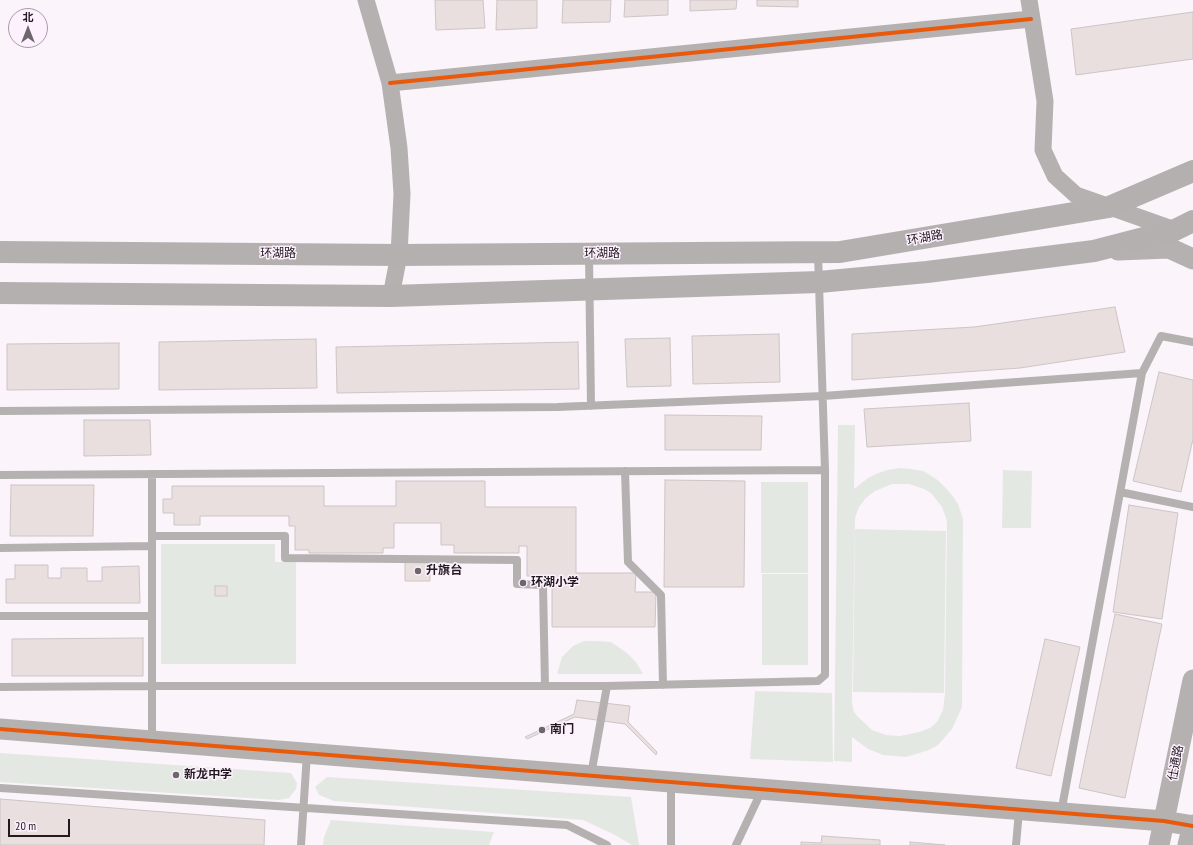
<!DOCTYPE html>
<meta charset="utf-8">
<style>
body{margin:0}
#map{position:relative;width:1193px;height:845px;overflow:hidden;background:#fbf4fb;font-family:"PT Sans Narrow","Noto Sans SC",sans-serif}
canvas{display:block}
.north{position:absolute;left:8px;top:8px;width:40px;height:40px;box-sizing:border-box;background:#fef1fe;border:1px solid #a69ba6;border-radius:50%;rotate:0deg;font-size:11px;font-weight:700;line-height:16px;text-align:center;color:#211a21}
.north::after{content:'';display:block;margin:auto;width:14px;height:18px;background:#6d666d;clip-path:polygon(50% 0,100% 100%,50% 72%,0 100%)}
.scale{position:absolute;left:8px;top:819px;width:62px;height:18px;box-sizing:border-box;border:2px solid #211a21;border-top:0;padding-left:5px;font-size:12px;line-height:14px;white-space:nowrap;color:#211a21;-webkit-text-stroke:3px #fef1fe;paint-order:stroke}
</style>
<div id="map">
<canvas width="1193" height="845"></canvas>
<div class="north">北</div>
<div class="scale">20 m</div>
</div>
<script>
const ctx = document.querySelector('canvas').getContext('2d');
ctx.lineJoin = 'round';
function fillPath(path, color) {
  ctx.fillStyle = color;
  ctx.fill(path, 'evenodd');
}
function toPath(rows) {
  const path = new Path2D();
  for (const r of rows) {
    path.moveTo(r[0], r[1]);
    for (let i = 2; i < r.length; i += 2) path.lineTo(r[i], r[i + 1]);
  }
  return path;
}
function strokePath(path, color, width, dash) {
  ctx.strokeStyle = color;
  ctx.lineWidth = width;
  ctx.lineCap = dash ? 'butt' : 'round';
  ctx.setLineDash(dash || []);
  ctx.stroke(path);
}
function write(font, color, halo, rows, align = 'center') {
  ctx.font = font + ' "PT Sans Narrow","Noto Sans SC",sans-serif';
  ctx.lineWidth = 3;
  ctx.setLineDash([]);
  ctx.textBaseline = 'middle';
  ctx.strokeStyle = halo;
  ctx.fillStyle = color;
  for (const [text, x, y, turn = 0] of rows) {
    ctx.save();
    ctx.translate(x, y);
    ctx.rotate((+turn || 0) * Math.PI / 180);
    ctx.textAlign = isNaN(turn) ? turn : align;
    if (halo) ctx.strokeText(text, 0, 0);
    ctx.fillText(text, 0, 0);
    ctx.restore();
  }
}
fillPath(toPath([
 [838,425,855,425,854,489,868,478,876,474,887,470,900,468,911,469,923,471,930,475,939,481,952,495,958,504,963,519,962,707,952,729,938,745,929,750,906,757,883,755,868,749,852,737,852,762,834,761],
 [892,484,909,484,924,489,931,493,942,507,947,521,945,693,943,710,937,722,930,728,919,732,900,736,886,735,872,730,858,717,854,712,852,703,855,518,859,507,866,498,875,491],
 [1003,470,1032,471,1031,528,1002,528],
 [761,482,808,482,808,573,761,573],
 [855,529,946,531,944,693,853,692],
 [161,544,275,544,275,562,296,562,296,664,161,664],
 [762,574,808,574,808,665,762,665],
 [584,641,597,641,611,642,627,653,636,662,643,674,557,674,562,657,573,646],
 [755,691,832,693,833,762,750,759],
 [0,753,291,773,297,783,296,789,289,798,279,800,0,782],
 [327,777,631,797,639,845,632,845,613,834,583,820,334,801,319,795,315,787],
 [331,820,494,832,489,845,323,845,324,837]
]), '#e3e9e2');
const building = toPath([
 [435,0,483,0,485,28,436,30,435,0],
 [497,0,537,0,537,28,496,30,497,0],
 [563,0,611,0,610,22,562,23,563,0],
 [625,0,668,0,668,15,624,17,625,0],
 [690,0,737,0,736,9,690,11,690,0],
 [757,0,798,0,798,7,757,6,757,0],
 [1193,12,1193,59,1076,75,1071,29,1193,12],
 [1115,307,1125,352,1020,368,852,380,852,334,974,327,1115,307],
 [779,334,780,382,693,384,692,336,779,334],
 [670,338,671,386,627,387,625,339,670,338],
 [316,339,317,388,159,390,159,342,316,339],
 [578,342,579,389,337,393,336,347,578,342],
 [119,343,119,389,7,390,7,344,119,343],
 [1159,372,1193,380,1193,439,1181,492,1133,481,1159,372],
 [969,403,971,441,867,447,864,409,969,403],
 [665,415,762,416,761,450,665,450,665,415],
 [84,420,150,420,151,455,84,456,84,420],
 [665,480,745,481,744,587,664,587,665,480],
 [396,481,485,481,485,507,576,507,576,573,636,573,635,592,656,592,655,627,552,627,552,576,527,576,527,546,519,546,519,553,454,553,454,545,441,545,441,523,394,523,394,548,383,548,383,553,309,553,309,550,295,550,295,526,289,526,289,516,200,516,200,525,174,525,174,513,163,513,163,499,172,499,172,486,324,486,324,506,396,506,396,481],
 [11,485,94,485,93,536,10,536,11,485],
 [1129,505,1178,513,1162,619,1113,612,1129,505],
 [405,562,430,562,430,581,405,581,405,562],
 [15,565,48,565,48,578,61,578,61,568,87,568,87,581,102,581,102,567,139,566,140,603,6,603,6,579,15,579,15,565],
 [215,586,227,586,227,596,215,596,215,586],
 [1115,614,1162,624,1125,798,1079,788,1115,614],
 [143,638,143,676,12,676,12,639,143,638],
 [1045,639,1080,647,1051,776,1016,768,1045,639],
 [577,700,630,706,628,722,657,752,656,755,625,724,575,717,527,739,525,737,574,714,577,700],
 [0,799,265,820,264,845,0,845,0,799],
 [822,836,880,840,880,845,801,845,801,842,821,843,822,836],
 [910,842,945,845,910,845,910,842]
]);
fillPath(building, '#e9dfdf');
strokePath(building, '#ccc4c5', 1);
strokePath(toPath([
 [818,253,825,470],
 [589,255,591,406],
 [1142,373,1161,336,1193,342],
 [0,411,558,407,823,396,1142,373,1061,813],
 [625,471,628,562,661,595,663,685],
 [0,475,825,470,825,675,818,681,607,686,149,686,0,687],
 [1120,492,1193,507],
 [152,536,285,536,285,558,517,560,517,584,543,585,545,686],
 [0,548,152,546],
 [0,616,152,616],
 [152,741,152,474],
 [591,775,607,686],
 [671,782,671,845],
 [0,788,567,825,607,845],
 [301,845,307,754],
 [736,845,762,790],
 [1016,845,1019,811]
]), '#b5b1b0', 8);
strokePath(toPath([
 [366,0,390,83,399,148,402,194,399,255,391,296],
 [1029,0,1045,101,1043,150,1055,176,1076,195,1175,230],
 [390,83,1031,19]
]), '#b5b1b0', 17);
strokePath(toPath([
 [1118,250,1169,248,1193,259],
 [0,729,1164,821,1193,826],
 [1159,845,1193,680],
 [1188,845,1193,825]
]), '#b5b1b0', 21);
strokePath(toPath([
 [0,252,399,255,840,252,1109,207,1193,171],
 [0,293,391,296,819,282,927,272,1094,251,1175,230,1193,221]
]), '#b5b0b0', 22);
strokePath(toPath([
 [390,83,1031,19],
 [0,729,1164,821,1193,826]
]), '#e8590c', 4);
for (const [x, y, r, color] of [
 [418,571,4,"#6d666d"],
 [523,583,4,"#6d666d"],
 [542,730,4,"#6d666d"],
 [176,775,4,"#6d666d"]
]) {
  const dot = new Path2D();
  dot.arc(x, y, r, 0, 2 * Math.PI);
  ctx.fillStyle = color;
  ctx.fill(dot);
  strokePath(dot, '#fef1fe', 1.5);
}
write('12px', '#211a21', '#fef1fe', [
 ["环湖路",925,238,-10],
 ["环湖路",278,254],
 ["环湖路",602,254],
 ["仕通路",1176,763,-79]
]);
write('bold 12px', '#211a21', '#fef1fe', [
 ["升旗台",426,571],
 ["环湖小学",531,583],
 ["南门",550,730],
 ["新龙中学",184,775]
], 'left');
</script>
